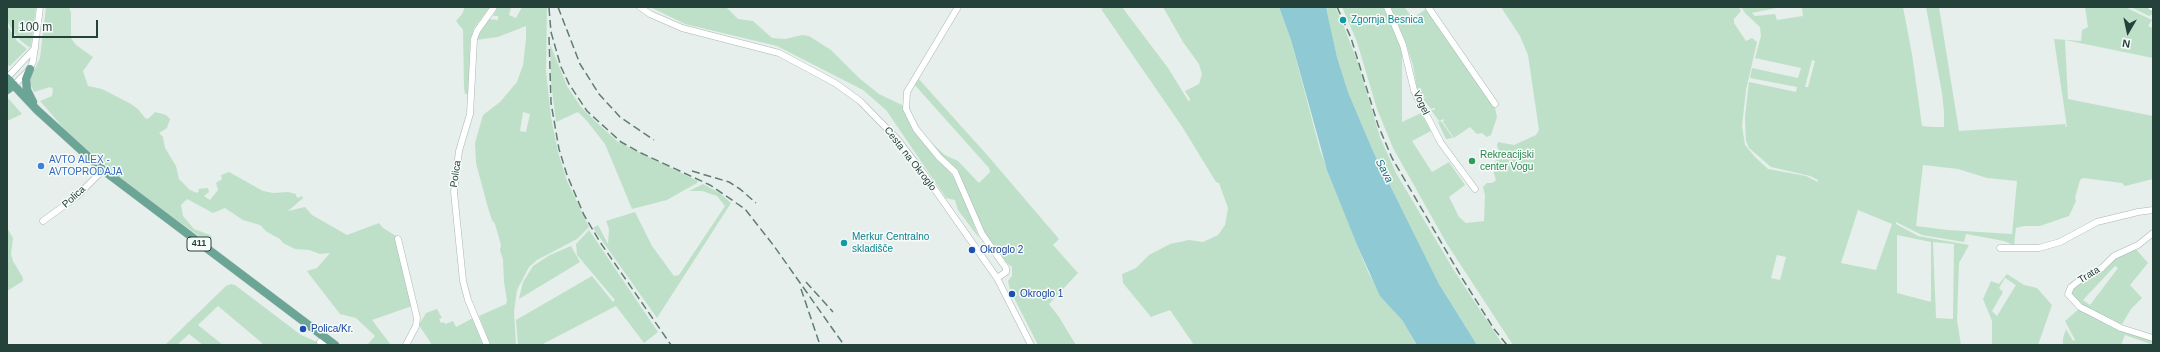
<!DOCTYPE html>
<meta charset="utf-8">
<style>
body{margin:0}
#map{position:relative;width:2160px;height:352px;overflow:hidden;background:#e6efeb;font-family:Arial,sans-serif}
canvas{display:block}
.frame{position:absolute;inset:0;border:8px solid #24423a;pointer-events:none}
.north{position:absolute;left:2108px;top:12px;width:40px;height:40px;-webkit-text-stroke:3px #f7fbf9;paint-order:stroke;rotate:189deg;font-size:11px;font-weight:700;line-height:16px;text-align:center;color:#24423a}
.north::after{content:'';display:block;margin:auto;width:14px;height:18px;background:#24423a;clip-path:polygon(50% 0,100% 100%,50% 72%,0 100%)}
.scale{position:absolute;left:12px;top:20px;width:86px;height:18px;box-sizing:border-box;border:2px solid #24423a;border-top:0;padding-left:5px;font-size:12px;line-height:14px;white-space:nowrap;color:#24423a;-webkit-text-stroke:3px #f7fbf9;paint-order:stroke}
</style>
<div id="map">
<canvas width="2160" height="352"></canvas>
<div class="frame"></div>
<div class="north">N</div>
<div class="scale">100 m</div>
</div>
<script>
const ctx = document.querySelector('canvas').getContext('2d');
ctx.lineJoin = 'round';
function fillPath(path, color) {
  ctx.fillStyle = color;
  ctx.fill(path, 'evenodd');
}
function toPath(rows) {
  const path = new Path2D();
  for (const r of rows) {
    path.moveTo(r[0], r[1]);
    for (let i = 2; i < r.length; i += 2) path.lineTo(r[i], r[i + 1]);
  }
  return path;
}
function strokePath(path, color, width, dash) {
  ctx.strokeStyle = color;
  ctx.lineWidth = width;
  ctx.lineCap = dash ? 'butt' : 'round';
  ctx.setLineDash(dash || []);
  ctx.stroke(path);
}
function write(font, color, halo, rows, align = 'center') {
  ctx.font = font + ' Arial,sans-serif';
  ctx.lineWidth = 3;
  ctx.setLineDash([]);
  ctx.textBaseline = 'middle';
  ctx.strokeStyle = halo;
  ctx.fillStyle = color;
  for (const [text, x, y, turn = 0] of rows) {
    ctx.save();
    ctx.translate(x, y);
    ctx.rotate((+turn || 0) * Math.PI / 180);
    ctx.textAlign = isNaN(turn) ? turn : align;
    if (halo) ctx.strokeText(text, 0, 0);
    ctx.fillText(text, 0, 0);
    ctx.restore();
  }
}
fillPath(toPath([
 [7,7,36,7,31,46,29,47,21,41,14,33,7,21],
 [46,7,69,7,71,13,71,38,76,45,93,57,83,71,88,86,102,89,131,104,138,109,145,118,148,119,155,112,166,115,170,119,167,128,159,133,163,137,165,148,176,166,179,179,190,190,197,193,199,191,198,189,208,188,209,192,204,196,210,200,218,190,216,183,222,179,221,175,229,172,263,191,273,193,288,192,296,194,296,196,298,198,302,196,303,198,288,211,305,207,312,215,347,235,379,223,383,228,396,236,412,306,372,320,391,345,369,345,368,344,375,336,356,318,340,314,309,274,307,271,317,268,330,253,320,254,309,250,295,249,283,243,280,239,267,232,260,225,243,220,225,208,213,213,187,199,181,205,183,216,194,229,210,235,212,237,209,243,134,190,67,132,40,101,52,96,53,89,50,87,34,92,29,81,40,58],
 [465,7,490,7,474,28,470,40,469,94,465,94,464,88,463,30,456,21,462,14],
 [498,7,511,7,509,15,516,18,522,7,547,7,546,71,551,117,558,152,567,181,589,227,577,239,537,260,529,267,517,290,514,312,516,345,490,345,479,316,506,304,507,300,504,282,503,260,500,250,501,245,495,224,492,220,488,208,476,163,475,143,483,115,500,102,517,82,523,65,526,39,526,26,498,37,476,40,480,30,489,19,498,20,498,16,493,16],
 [523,112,530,114,526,132,520,131],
 [650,7,726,7,738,19,753,21,772,38,785,39,802,35,809,36,831,50,859,78,879,94,902,105,910,124,957,181,979,238,958,210,955,200,946,198,886,110,863,90,777,46,685,24],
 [1106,7,1122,7,1168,68,1189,102,1190,99,1185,91,1199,84,1202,74,1199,64,1183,42,1163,7,1279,7,1291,40,1320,150,1357,245,1369,274,1387,303,1402,320,1417,345,1194,345,1170,310,1151,317,1123,283,1122,274,1136,268,1149,255,1170,244,1189,240,1203,242,1218,235,1225,225,1228,208,1219,183,1216,182,1183,128,1101,9],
 [1326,7,1335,7,1341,19,1358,63,1380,137,1396,173,1455,272,1503,345,1477,345,1439,284,1373,151,1348,92,1337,57],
 [1342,7,1384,7,1402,50,1402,122,1421,113,1431,131,1412,141,1432,172,1449,162,1465,185,1449,197,1459,217,1466,223,1484,221,1485,195,1483,187,1487,183,1492,183,1496,180,1492,167,1500,153,1497,146,1498,142,1514,145,1536,135,1539,130,1528,55,1520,36,1501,7,1739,7,1741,11,1734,19,1734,23,1746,41,1752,38,1757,42,1746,90,1742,126,1745,145,1755,157,1768,169,1806,176,1818,182,1818,180,1810,176,1771,167,1749,148,1746,141,1745,117,1749,82,1796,92,1797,87,1750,78,1752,68,1798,78,1801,68,1755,58,1761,36,1760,27,1745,13,1741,7,1781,7,1752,13,1755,16,1775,14,1777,20,1803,16,1802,8,1809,7,1903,7,1912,54,1922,126,1932,127,1944,127,1944,112,1942,93,1926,7,1939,7,1959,131,2066,124,2065,126,2067,127,2054,39,2081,41,2082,30,2088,27,2085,7,2125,7,2152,20,2148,26,2153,28,2153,58,2065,40,2068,99,2153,116,2153,179,2125,186,2122,183,2083,178,2080,180,2075,198,2076,201,2069,216,2040,226,2024,226,2016,228,2014,245,2004,241,1966,234,1964,242,1922,235,1896,222,1896,224,1918,236,1969,245,1959,263,1957,320,1961,345,1513,345,1447,244,1393,148,1377,109,1357,42],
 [1812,60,1815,61,1808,87,1805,87],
 [1923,165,1958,169,1987,178,2017,181,2012,234,1948,230,1916,226],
 [1858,210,1892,224,1876,270,1841,263],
 [1897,235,1931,242,1931,302,1897,293],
 [1933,242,1954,244,1953,319,1936,318],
 [1777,255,1786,257,1780,280,1771,278],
 [1390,7,1404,7,1413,18,1426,9,1495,108,1497,117,1491,135,1487,137,1482,133,1477,134,1470,127,1454,138,1443,122,1444,119,1439,121,1431,110,1435,110,1435,108,1431,109,1423,99,1427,96,1423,98,1417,89,1413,65,1406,44],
 [2131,7,2146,7,2153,11,2153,14,2149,16],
 [7,25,17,41,27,49,10,66,7,65],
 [550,44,567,86,581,107,595,121,618,142,698,181,697,183,667,200,632,209,605,144,587,121,578,112,556,122,551,82],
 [917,77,988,156,1059,239,1053,245,1078,273,1049,304,1059,317,1076,345,1038,345,1010,290,1008,281,1012,276,1012,267,1002,259,994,248,979,222,971,204,942,156,926,138,945,155,958,161,979,183,990,172,989,168,913,83],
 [7,97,22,114,7,121],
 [1441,121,1453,138,1446,139,1438,122],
 [703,184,720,193,731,203,657,318,593,228,598,225,608,244,609,229,606,221,635,212,652,246,674,276,679,275,725,206,717,196,702,191,689,191],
 [7,228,13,238,11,254,13,261,23,278,23,281,7,291],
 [589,230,658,332,644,343,616,306,541,345,518,345,516,320,592,276,613,302,615,300,577,255,576,244],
 [571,246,580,262,519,299,523,282,533,266,550,255],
 [2135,248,2148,263,2130,285,2142,298,2131,309,2121,326,2082,306,2071,293,2072,288,2115,257],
 [2115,266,2118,268,2090,305,2083,300],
 [2007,274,2024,285,2037,288,2052,305,2038,345,1992,345,1992,321,1983,299,1991,281,1999,284],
 [2005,278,2016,285,1997,316,1992,311,2003,292,1999,288],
 [231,284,235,285,301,335,317,342,315,345,261,345,262,343,218,306,198,325,223,345,203,345,189,334,177,345,165,345,226,286],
 [2080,308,2153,340,2153,345,2125,335,2121,345,2063,345,2063,338,2066,329,2073,341,2075,340,2065,321],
 [437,309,442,318,439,319,441,323,444,322,445,324,453,321,456,327,473,318,484,345,432,345,419,325,426,313]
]), '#bfe0c8');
fillPath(toPath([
 [1279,7,1326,7,1337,57,1348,92,1373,151,1439,284,1477,345,1417,345,1402,320,1380,296,1357,245,1327,170,1291,40]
]), '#8ec9d4');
const minor = toPath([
 [640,7,650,14,682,28,779,53,835,83,860,101,898,140,924,174,997,278,1031,345],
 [958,7,907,92,906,109,916,129,939,157,955,172,982,234,1006,268,1006,272,997,278],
 [1387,7,1403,45,1414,90,1419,101,1441,143,1475,189],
 [1428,7,1495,104],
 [2151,7,2153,8],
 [7,78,35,48],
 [14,85,30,69,33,61,40,7],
 [43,221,76,197,103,170],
 [2153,233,2138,245,2114,256,2102,268,2080,280,2071,287,2068,294,2080,307,2092,313,2121,328,2153,338],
 [398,239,417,318,416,326,406,345],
 [2000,248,2039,248,2060,242,2097,222,2138,212,2153,210],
 [320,342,325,345],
 [487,345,468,300,463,281,454,192,459,151,470,114,474,39,477,31,494,7]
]);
const major = toPath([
 [30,69,26,79,27,90,33,102],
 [7,78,37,110,103,170,335,345],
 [7,90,14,85]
]);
strokePath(minor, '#a8b8b2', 7);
strokePath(major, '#c2cac8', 9);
strokePath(minor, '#fff', 6);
strokePath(major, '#6aa596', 8);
strokePath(toPath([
 [558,7,580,64,599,94,620,117,654,140],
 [1337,7,1351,38,1378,125,1392,158,1462,278,1494,329,1507,345],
 [549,8,551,32,561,67,569,84,587,111,621,142,641,153,710,185,745,209,774,246,844,345],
 [549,37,551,103,559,149,567,175,584,215,600,242,671,345],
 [692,171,729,182,740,189,756,203],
 [806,282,833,312],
 [801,289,820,345]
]), '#5f7d75', 1.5, [8, 4]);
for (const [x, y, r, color] of [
 [1343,20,4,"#0f9aa8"],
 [1472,161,4,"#2e9e5b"],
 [41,166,4,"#3f7fe0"],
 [844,243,4,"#0f9aa8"],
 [972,250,4,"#1a4fb4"],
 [1012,294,4,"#1a4fb4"],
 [303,329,4,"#1a4fb4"]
]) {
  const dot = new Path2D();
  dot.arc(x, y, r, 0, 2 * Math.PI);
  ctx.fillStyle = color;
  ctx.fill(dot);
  strokePath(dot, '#f7fbf9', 1.5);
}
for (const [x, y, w] of [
 [199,244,24]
]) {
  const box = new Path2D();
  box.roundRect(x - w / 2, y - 7, w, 14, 3);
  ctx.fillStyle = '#f7fbf9';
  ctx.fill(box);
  strokePath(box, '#24423a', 1);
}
write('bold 9px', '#24423a', null, [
 ["411",199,244]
]);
write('10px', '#0d838f', '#f7fbf9', [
 ["Zgornja Besnica",1351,20],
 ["Merkur Centralno",852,237],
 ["skladišče",852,249]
], 'left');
write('10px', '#24423a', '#f7fbf9', [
 ["Vogel",1421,103,65],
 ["Cesta na Okroglo",910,159,52],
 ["Polica",456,174,-82],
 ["Polica",74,197,-42],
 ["Trata",2089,275,-32]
]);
write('10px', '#27864d', '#f7fbf9', [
 ["Rekreacijski",1480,155],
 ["center Vogu",1480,167]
], 'left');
write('10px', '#366cbe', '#f7fbf9', [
 ["AVTO ALEX -",49,160],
 ["AVTOPRODAJA",49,172]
], 'left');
write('10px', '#164399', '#f7fbf9', [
 ["Okroglo 2",980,250],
 ["Okroglo 1",1020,294],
 ["Polica/Kr.",311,329]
], 'left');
write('italic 11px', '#1c6f80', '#f7fbf9', [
 ["Sava",1384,171,63]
]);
</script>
